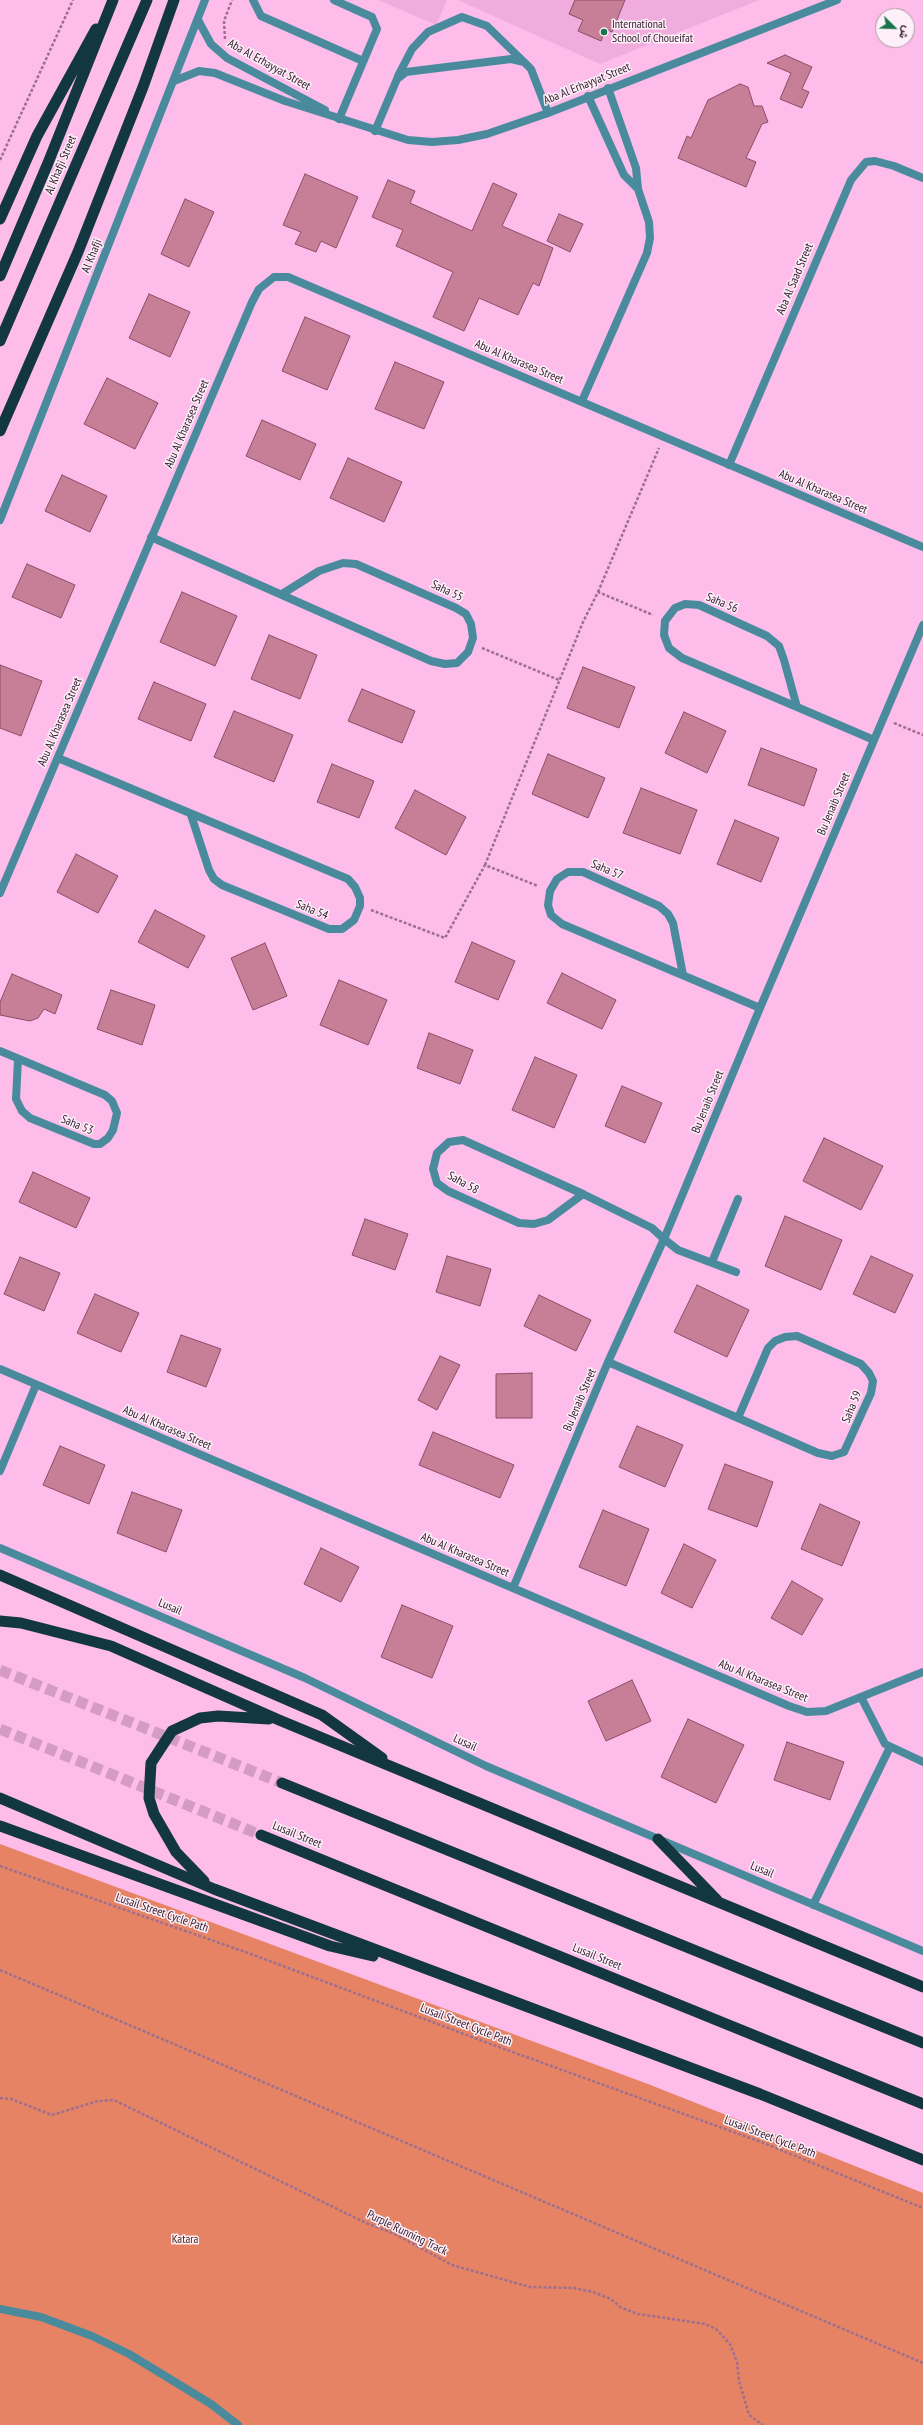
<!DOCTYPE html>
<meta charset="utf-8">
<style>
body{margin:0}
#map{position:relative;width:923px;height:2425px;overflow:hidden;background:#fdbcea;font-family:"PT Sans Narrow",Vazirmatn,sans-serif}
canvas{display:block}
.north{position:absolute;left:875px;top:8px;width:40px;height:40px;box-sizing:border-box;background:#fef0f9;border:1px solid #ac9aa6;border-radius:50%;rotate:113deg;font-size:11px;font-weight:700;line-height:16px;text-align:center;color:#30192a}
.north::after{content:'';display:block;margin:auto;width:14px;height:18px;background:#19744a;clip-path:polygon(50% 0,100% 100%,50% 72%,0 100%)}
</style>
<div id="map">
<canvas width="923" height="2425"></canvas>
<div class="north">ش</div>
</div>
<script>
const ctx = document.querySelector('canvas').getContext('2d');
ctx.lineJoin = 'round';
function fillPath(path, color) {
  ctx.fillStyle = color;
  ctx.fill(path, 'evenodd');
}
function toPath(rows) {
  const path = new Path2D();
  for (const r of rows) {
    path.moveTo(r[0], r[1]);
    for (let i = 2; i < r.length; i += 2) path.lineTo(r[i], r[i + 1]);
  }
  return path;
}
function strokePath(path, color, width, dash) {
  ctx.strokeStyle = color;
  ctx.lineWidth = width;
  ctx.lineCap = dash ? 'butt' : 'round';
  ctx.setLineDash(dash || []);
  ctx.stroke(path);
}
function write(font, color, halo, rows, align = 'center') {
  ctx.font = font + ' "PT Sans Narrow",sans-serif';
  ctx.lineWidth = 3;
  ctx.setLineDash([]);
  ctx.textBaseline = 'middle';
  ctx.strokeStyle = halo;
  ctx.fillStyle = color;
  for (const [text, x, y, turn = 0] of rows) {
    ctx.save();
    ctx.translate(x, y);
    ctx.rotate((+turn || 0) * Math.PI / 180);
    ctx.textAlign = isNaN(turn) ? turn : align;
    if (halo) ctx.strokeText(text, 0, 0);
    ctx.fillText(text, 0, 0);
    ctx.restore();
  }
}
fillPath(toPath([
 [378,0,447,0,436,25],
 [458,0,759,0,600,64]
]), '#f0acdd');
fillPath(toPath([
 [0,1844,648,2084,923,2193,923,2425,0,2425]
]), '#e78365');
const building = toPath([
 [575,0,625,0,612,32,606,29,601,41,578,31,583,20,569,14,575,0],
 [785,55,812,67,802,89,809,92,802,108,780,99,791,73,767,63,785,55],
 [740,84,748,87,754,106,762,106,768,122,762,124,746,158,756,162,746,187,678,158,687,136,691,138,708,100,740,84],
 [305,174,358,197,336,248,321,241,316,252,295,244,301,232,283,225,305,174],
 [388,180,415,191,410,203,472,231,493,183,517,194,502,226,553,248,539,286,533,283,518,315,479,298,464,331,433,317,453,272,396,246,403,230,372,217,388,180],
 [185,199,214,212,189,267,161,254,185,199],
 [559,214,583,224,570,252,547,241,559,214],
 [149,294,190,312,170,357,129,338,149,294],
 [305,317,350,336,327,390,282,371,305,317],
 [395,362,444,382,424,429,375,409,395,362],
 [107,378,158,403,135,449,84,424,107,378],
 [262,420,316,444,300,480,246,456,262,420],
 [348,458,402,482,384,522,330,498,348,458],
 [62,475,107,496,90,532,45,511,62,475],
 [27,564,75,585,61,618,12,597,27,564],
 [182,592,237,616,215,666,160,642,182,592],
 [269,635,317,655,300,699,251,679,269,635],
 [0,665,42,681,21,736,0,728,0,665],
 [583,667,635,687,619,728,567,708,583,667],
 [154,682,206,704,191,741,138,719,154,682],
 [362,689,415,711,402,743,348,721,362,689],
 [234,711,293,735,274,782,214,757,234,711],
 [684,712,726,731,707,773,665,753,684,712],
 [761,748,817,769,804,806,748,785,761,748],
 [548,754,605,778,588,818,532,794,548,754],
 [332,764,374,781,359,818,317,802,332,764],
 [641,788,697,810,680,854,623,833,641,788],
 [415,790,466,817,446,855,395,828,415,790],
 [735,820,779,838,761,882,717,864,735,820],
 [76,854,118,876,98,913,57,892,76,854],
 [155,910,205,936,188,968,138,942,155,910],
 [472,942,515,961,498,1000,455,982,472,942],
 [265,943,287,996,253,1010,231,958,265,943],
 [562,973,616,1000,602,1029,547,1003,562,973],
 [12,974,62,995,55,1014,44,1009,38,1018,30,1021,0,1015,0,1002,12,974],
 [339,980,387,1000,368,1045,320,1025,339,980],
 [111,990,155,1005,142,1045,97,1029,111,990],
 [429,1033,473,1050,460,1084,417,1068,429,1033],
 [535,1057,577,1075,554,1128,512,1110,535,1057],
 [622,1086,662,1103,645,1143,605,1126,622,1086],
 [824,1138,883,1166,861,1210,803,1181,824,1138],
 [33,1172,90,1198,76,1228,19,1202,33,1172],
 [785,1216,842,1240,821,1290,765,1266,785,1216],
 [365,1219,408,1234,395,1270,352,1255,365,1219],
 [447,1256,491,1269,480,1306,436,1292,447,1256],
 [871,1256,913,1275,895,1313,853,1294,871,1256],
 [20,1257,60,1273,44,1311,4,1294,20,1257],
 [697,1285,749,1310,727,1357,674,1332,697,1285],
 [95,1294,139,1313,121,1352,77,1333,95,1294],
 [539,1295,591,1320,576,1351,524,1326,539,1295],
 [181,1335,221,1349,206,1387,167,1372,181,1335],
 [440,1356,460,1365,437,1410,418,1400,440,1356],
 [532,1373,532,1418,496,1418,496,1374,532,1373],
 [637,1426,683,1445,665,1487,619,1467,637,1426],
 [433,1432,514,1465,500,1498,419,1465,433,1432],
 [60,1446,105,1465,89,1504,43,1485,60,1446],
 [725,1464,773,1482,757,1527,708,1509,725,1464],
 [132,1492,182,1510,166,1552,117,1533,132,1492],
 [820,1504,860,1522,842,1566,801,1549,820,1504],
 [603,1510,649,1529,626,1586,579,1567,603,1510],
 [684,1544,716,1560,692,1608,661,1593,684,1544],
 [321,1548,359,1567,341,1602,304,1584,321,1548],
 [792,1581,823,1599,802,1635,771,1618,792,1581],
 [402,1605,453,1626,432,1678,381,1657,402,1605],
 [632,1680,651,1721,606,1741,588,1701,632,1680],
 [688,1719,744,1745,716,1803,661,1777,688,1719],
 [787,1742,844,1762,830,1800,774,1780,787,1742]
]);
fillPath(building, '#c77f98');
strokePath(building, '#8e4c64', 1);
strokePath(toPath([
 [0,1670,282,1783],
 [0,1729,261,1835]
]), '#d49bc4', 11, [11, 5.5]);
strokePath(toPath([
 [225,39,224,21,232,0],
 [0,160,73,0],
 [598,592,659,448],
 [482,648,559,680],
 [894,723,923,735],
 [485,865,583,622,598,592,653,615],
 [371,910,445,938,485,865,538,886],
 [0,1866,251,1954,496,2046,761,2142,923,2208],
 [0,1970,923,2363],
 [0,2098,11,2099,52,2115,98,2101,114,2100,366,2223,395,2234,452,2265,530,2287,574,2288,593,2292,611,2299,620,2307,638,2314,705,2324,716,2329,730,2344,737,2362,739,2381,749,2415,763,2425]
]), '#9c6f8f', 2.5, [3, 2]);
strokePath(toPath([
 [253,0,261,16,363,61],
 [334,0,372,17,377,29,339,119],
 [398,76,412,49,428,32,462,17,487,26,524,62],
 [375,131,397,79,406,72,511,59,524,62,531,69,548,113],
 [664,1239,678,1250,736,1272],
 [712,1262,738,1199]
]), '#498b9d', 8);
strokePath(toPath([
 [198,20,211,44,227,58,325,110],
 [174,81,199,71,215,73,285,101,408,140,432,142,458,140,487,134,548,113,837,0],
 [588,96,624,175,638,189],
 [582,401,647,253,650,238,649,222,638,189,636,168,608,88],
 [729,465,851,180,866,162,875,161,894,166,923,178],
 [0,520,205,0],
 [151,537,431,661,445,664,457,663,468,652,473,638,471,624,466,614,456,608,356,564,343,563,319,571,282,594],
 [797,707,784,660,779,646,767,636,699,605,685,604,675,608,665,621,664,635,669,648,682,658,797,707,874,740],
 [58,758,348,879,355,887,360,898,360,906,354,920,342,929,329,929,222,885,214,879,209,870,191,815],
 [0,893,252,302,259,289,274,277,288,277,923,547],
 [683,975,673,923,668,914,659,906,583,872,568,872,557,879,550,891,548,905,551,915,562,924,760,1008],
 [0,1051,105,1095,112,1101,117,1113,113,1130,108,1138,100,1144,94,1144,30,1118,22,1111,16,1099,18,1059],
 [583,1194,548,1220,534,1224,519,1223,448,1191,437,1183,433,1169,437,1153,449,1142,463,1140,583,1194,652,1228,664,1239],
 [608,1362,738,1418,818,1453,832,1456,844,1452,871,1393,873,1381,869,1373,861,1364,797,1336,785,1337,775,1341,768,1348,738,1418],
 [0,1369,789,1706,807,1712,826,1711,923,1672],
 [0,1471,36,1385],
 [0,1548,305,1678,486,1766,923,1951],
 [513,1588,608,1362,664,1239,760,1008,923,625],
 [861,1697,885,1744,923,1762],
 [813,1905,890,1747],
 [0,2309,41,2317,92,2336,129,2354,211,2404,238,2425]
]), '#498b9d', 8);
strokePath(toPath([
 [0,219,37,136,96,29],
 [0,276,48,163,113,0],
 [0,341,147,0],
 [0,431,78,252,143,87,174,0],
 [0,1575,322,1715,382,1758],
 [0,1621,21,1623,111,1646,279,1720,923,1987],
 [282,1783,923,2043],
 [0,1798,214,1889,760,2094,923,2160],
 [0,1826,330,1946,373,1956],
 [261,1835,923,2104],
 [658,1839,717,1900],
 [204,1881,176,1852,154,1814,149,1798,151,1763,172,1731,200,1718,218,1716,269,1719]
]), '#133740', 11);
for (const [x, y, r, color] of [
 [604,32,4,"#19744a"]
]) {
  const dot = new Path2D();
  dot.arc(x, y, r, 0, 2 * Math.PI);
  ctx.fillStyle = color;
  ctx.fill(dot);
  strokePath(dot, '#fef0f9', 1.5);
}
write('12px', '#30192a', '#fef0f9', [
 ["International",612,25],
 ["School of Choueifat",612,39]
], 'left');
write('12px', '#30192a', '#fef0f9', [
 ["Aba Al Erhayyat Street",269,65,29],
 ["Aba Al Erhayyat Street",587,84,-22],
 ["Al Khafji Street",61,165,-67],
 ["Al Khafji",92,256,-68],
 ["Aba Al Saad Street",795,279,-67],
 ["Abu Al Kharasea Street",519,362,23],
 ["Abu Al Kharasea Street",187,424,-67],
 ["Abu Al Kharasea Street",823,492,23],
 ["Saha 55",447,591,25],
 ["Saha 56",722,603,23],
 ["Abu Al Kharasea Street",60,722,-67],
 ["Bu Jenaib Street",834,804,-67],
 ["Saha 57",607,870,23],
 ["Saha 54",312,910,22],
 ["Bu Jenaib Street",708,1102,-68],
 ["Saha 53",77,1125,22],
 ["Saha 58",463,1183,29],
 ["Bu Jenaib Street",580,1400,-67],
 ["Saha 59",852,1407,-68],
 ["Abu Al Kharasea Street",167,1428,23],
 ["Abu Al Kharasea Street",465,1555,23],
 ["Lusail",170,1607,23],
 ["Abu Al Kharasea Street",763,1681,22],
 ["Lusail",465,1743,25],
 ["Lusail Street",297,1835,22],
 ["Lusail",762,1870,23],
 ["Lusail Street Cycle Path",162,1913,19],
 ["Lusail Street",597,1957,22],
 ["Lusail Street Cycle Path",466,2025,21],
 ["Lusail Street Cycle Path",770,2137,21],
 ["Purple Running Track",407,2233,26]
]);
write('12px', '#532314', '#fef0f9', [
 ["Katara",185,2240]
]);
</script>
